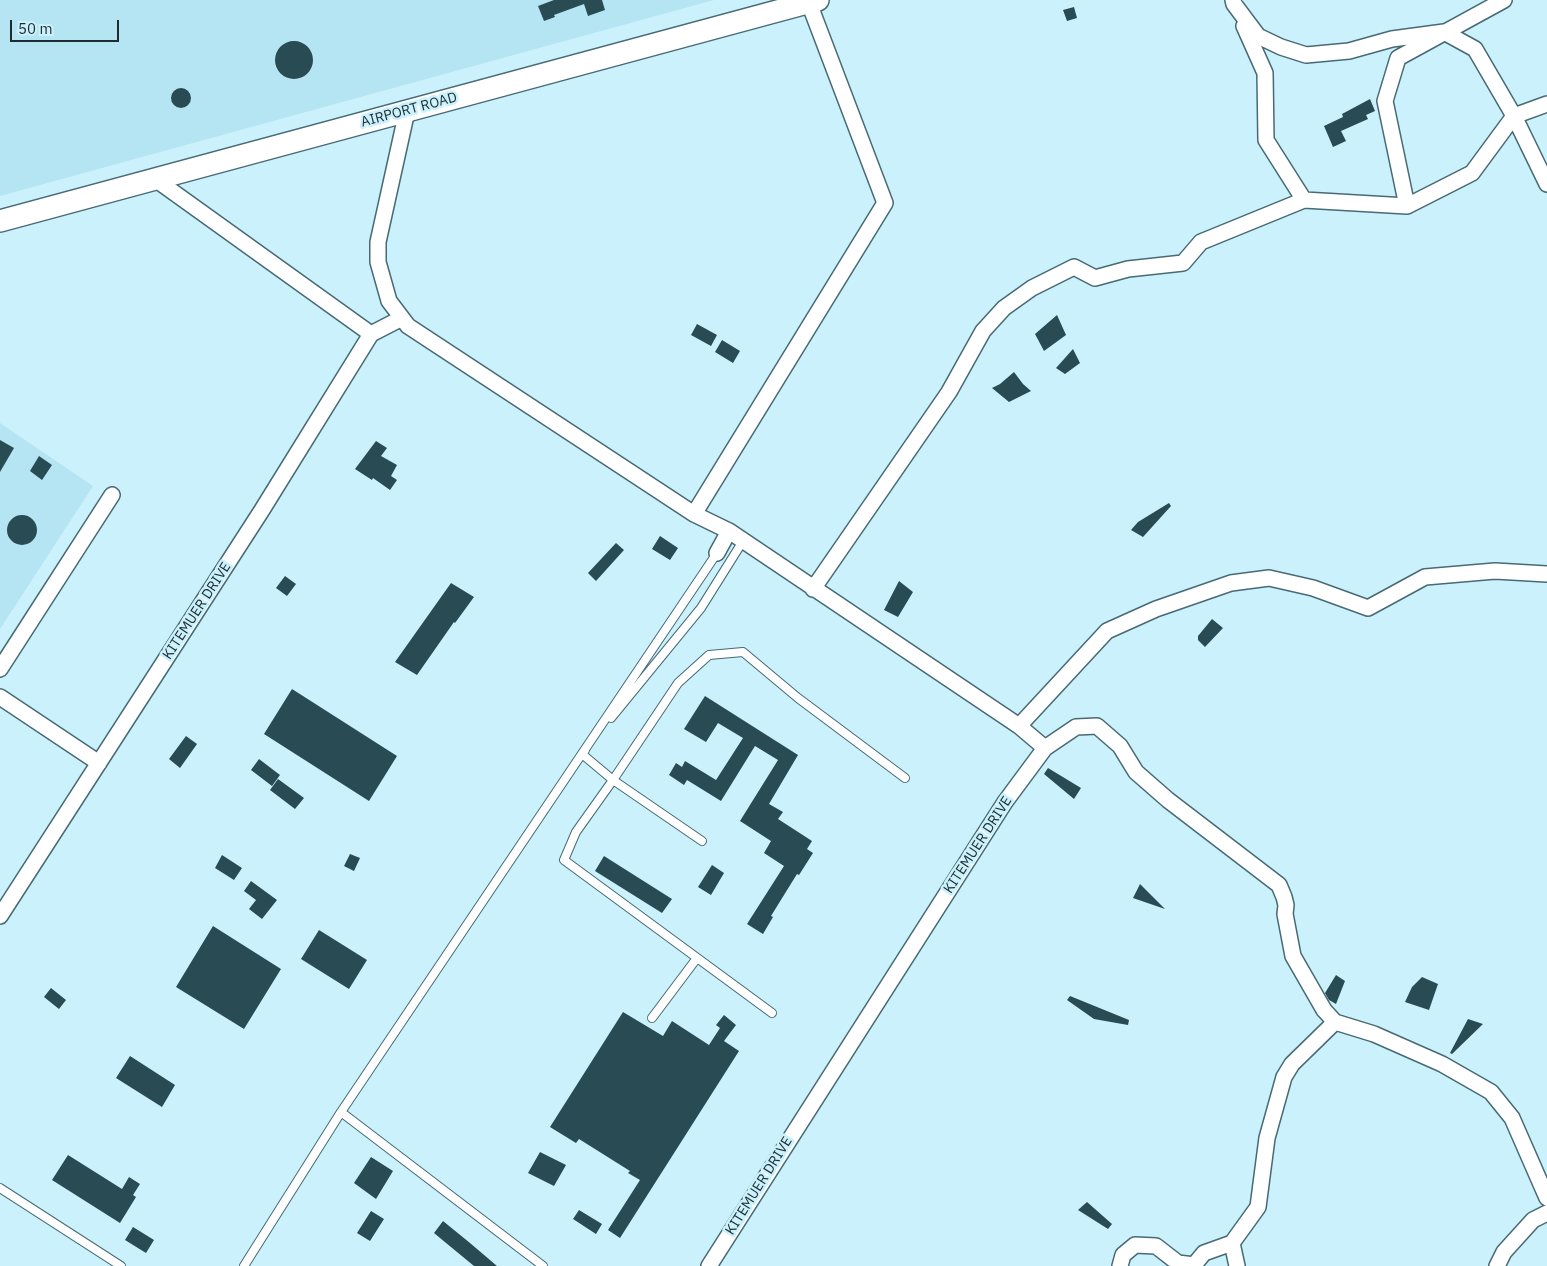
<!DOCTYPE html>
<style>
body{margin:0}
#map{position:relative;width:1547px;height:1266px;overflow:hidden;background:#caf1fc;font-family:"IBM Plex Sans",sans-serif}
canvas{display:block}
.scale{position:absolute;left:10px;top:20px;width:109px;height:22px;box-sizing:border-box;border:2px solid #1d2c30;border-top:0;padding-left:6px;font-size:15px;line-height:18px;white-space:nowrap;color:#1d2c30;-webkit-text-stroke:4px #caf1fc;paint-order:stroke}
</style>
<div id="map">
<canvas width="1547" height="1266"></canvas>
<div class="scale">50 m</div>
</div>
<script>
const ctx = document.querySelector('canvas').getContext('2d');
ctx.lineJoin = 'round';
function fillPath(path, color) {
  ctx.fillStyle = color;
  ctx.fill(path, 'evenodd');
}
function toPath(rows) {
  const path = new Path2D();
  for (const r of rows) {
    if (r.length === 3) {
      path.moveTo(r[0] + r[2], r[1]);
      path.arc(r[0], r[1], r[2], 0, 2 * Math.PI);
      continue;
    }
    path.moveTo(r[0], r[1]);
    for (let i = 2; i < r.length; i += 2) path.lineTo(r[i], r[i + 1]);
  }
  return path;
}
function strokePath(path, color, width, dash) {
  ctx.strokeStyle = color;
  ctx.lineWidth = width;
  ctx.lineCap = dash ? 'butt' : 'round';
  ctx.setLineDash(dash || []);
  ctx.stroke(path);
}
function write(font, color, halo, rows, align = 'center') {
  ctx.font = font + ' "IBM Plex Sans",sans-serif';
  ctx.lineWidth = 5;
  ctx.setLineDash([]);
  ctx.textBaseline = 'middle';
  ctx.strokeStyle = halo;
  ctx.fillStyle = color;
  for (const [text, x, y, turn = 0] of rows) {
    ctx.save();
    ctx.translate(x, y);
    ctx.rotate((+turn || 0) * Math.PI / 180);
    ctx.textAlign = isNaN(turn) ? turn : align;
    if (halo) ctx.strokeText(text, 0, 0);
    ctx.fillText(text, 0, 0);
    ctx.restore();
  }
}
fillPath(toPath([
 [0,0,714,0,0,196],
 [0,423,93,486,0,629]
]), '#b5e5f2');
fillPath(toPath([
 [554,0,602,0,605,10,588,16,584,4,554,15,555,17,544,21,538,6],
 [1074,7,1077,18,1067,21,1063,10],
 [294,60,19],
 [181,98,10],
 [1370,99,1375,111,1366,115,1368,119,1341,131,1346,141,1333,147,1324,126,1343,117,1342,114],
 [1057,315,1066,335,1044,351,1035,334],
 [697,324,717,335,711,346,691,335],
 [722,340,740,351,733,363,715,352],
 [1073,349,1080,363,1065,374,1056,368],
 [1014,372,1023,384,1031,391,1009,402,992,388,1000,384],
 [0,440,14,448,0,472],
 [376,441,387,448,381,456,397,465,391,476,397,480,390,490,373,478,372,480,355,469],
 [39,456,52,465,42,480,30,471],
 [1169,503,1171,506,1143,537,1131,530,1138,522],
 [22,530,15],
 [660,536,678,548,670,560,652,549],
 [616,543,624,550,596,581,588,573],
 [285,576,296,584,287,596,276,588],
 [899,581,913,592,898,617,884,610],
 [451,583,474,597,455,623,454,622,417,675,395,662],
 [1212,619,1223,628,1205,647,1198,640,1198,636],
 [292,689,397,756,369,801,264,734],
 [705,696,798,755,769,804,783,812,778,819,812,841,807,849,813,853,799,875,797,874,771,916,773,917,763,934,747,924,784,866,764,853,771,841,740,821,778,760,755,746,721,801,687,780,684,785,669,775,676,763,682,767,685,761,716,780,743,738,718,723,706,742,684,729],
 [186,736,197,744,180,768,169,759],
 [259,759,280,775,272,786,251,770],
 [1048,768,1081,788,1074,799,1044,774],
 [278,779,304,798,295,809,270,790],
 [350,854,360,858,354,871,344,866],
 [222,855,242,868,234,880,215,868],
 [604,856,672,899,662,913,595,871],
 [712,865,724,873,711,895,698,887],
 [251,881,277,900,262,919,249,909,256,900,244,891],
 [1140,884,1165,909,1133,898],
 [213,926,281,969,244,1029,176,987],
 [319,930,367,960,349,989,301,959],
 [1336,975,1345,981,1336,1004,1329,1000,1325,993],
 [1422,977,1438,984,1429,1010,1405,1002,1412,987],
 [51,988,66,1000,59,1009,44,997],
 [1070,996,1129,1020,1128,1025,1094,1019,1067,1000],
 [623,1012,663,1036,672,1021,709,1045,720,1028,716,1025,724,1015,736,1025,724,1041,739,1051,620,1238,608,1230,640,1180,628,1173,630,1171,579,1139,576,1143,550,1127],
 [1468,1019,1483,1024,1452,1054,1450,1053],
 [130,1056,175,1085,162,1107,116,1078],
 [540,1152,566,1165,554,1186,528,1173],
 [68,1155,122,1189,129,1177,140,1184,133,1195,136,1197,120,1223,52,1180],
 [371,1157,393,1171,376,1199,354,1183],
 [1087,1202,1112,1224,1108,1229,1078,1210],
 [579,1210,602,1224,596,1234,573,1219],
 [371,1211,384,1219,370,1241,357,1233],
 [443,1221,470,1243,497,1266,474,1266,440,1238,434,1233],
 [133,1227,154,1240,146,1253,125,1240]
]), '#284b54');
const lane = toPath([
 [611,718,701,608,743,541],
 [585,750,582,754,613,780,678,683,709,655,743,652,798,698,905,778],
 [702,841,613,780,576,832,564,860,772,1013],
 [652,1018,697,958],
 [341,1112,543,1266],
 [0,1188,121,1266],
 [244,1266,341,1112,717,553]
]);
const street = toPath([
 [1233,0,1234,4,1258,36,1281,47,1306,55,1349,51,1392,39,1444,32,1475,49,1514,116,1547,184],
 [1244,26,1265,73,1266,140,1304,200],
 [407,111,378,242,378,262,389,301,408,326,694,514,729,531,1019,726,1045,748],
 [155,179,371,334],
 [1407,206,1385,101,1398,58,1504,0],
 [694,514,885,203,809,3],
 [717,553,729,531],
 [813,589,949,392,983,331,1004,308,1032,288,1074,267,1095,278,1128,269,1183,263,1201,242,1304,200,1407,206,1472,173,1514,116,1547,104],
 [0,669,112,495],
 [0,697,99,763],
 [1019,726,1107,631,1156,609,1231,583,1269,578,1313,588,1368,608,1425,577,1495,571,1547,574],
 [0,916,262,510,371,334,402,318],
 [1232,1243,1237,1266],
 [709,1266,1005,802,1045,748,1076,727,1097,726,1120,746,1136,772,1168,800,1279,885,1284,897,1286,905,1285,914,1293,956,1324,1010,1335,1022,1374,1034,1442,1064,1491,1092,1512,1118,1547,1198],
 [1120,1266,1123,1255,1135,1245,1156,1246,1178,1263,1194,1265,1204,1253,1232,1243,1258,1207,1267,1138,1284,1077,1292,1064,1335,1022],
 [1497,1266,1504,1252,1533,1220,1547,1213]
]);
const secondary = toPath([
 [0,221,818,0]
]);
strokePath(lane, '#476a74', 10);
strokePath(street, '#476a74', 18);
strokePath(secondary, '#476a74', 24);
strokePath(lane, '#fff', 8);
strokePath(street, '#fff', 15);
strokePath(secondary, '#fff', 21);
write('14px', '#1d2c30', '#caf1fc', [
 ["AIRPORT ROAD",409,110,-15],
 ["KITEMUER DRIVE",197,611,-57],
 ["KITEMUER DRIVE",978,845,-57],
 ["KITEMUER DRIVE",759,1186,-58]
]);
</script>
